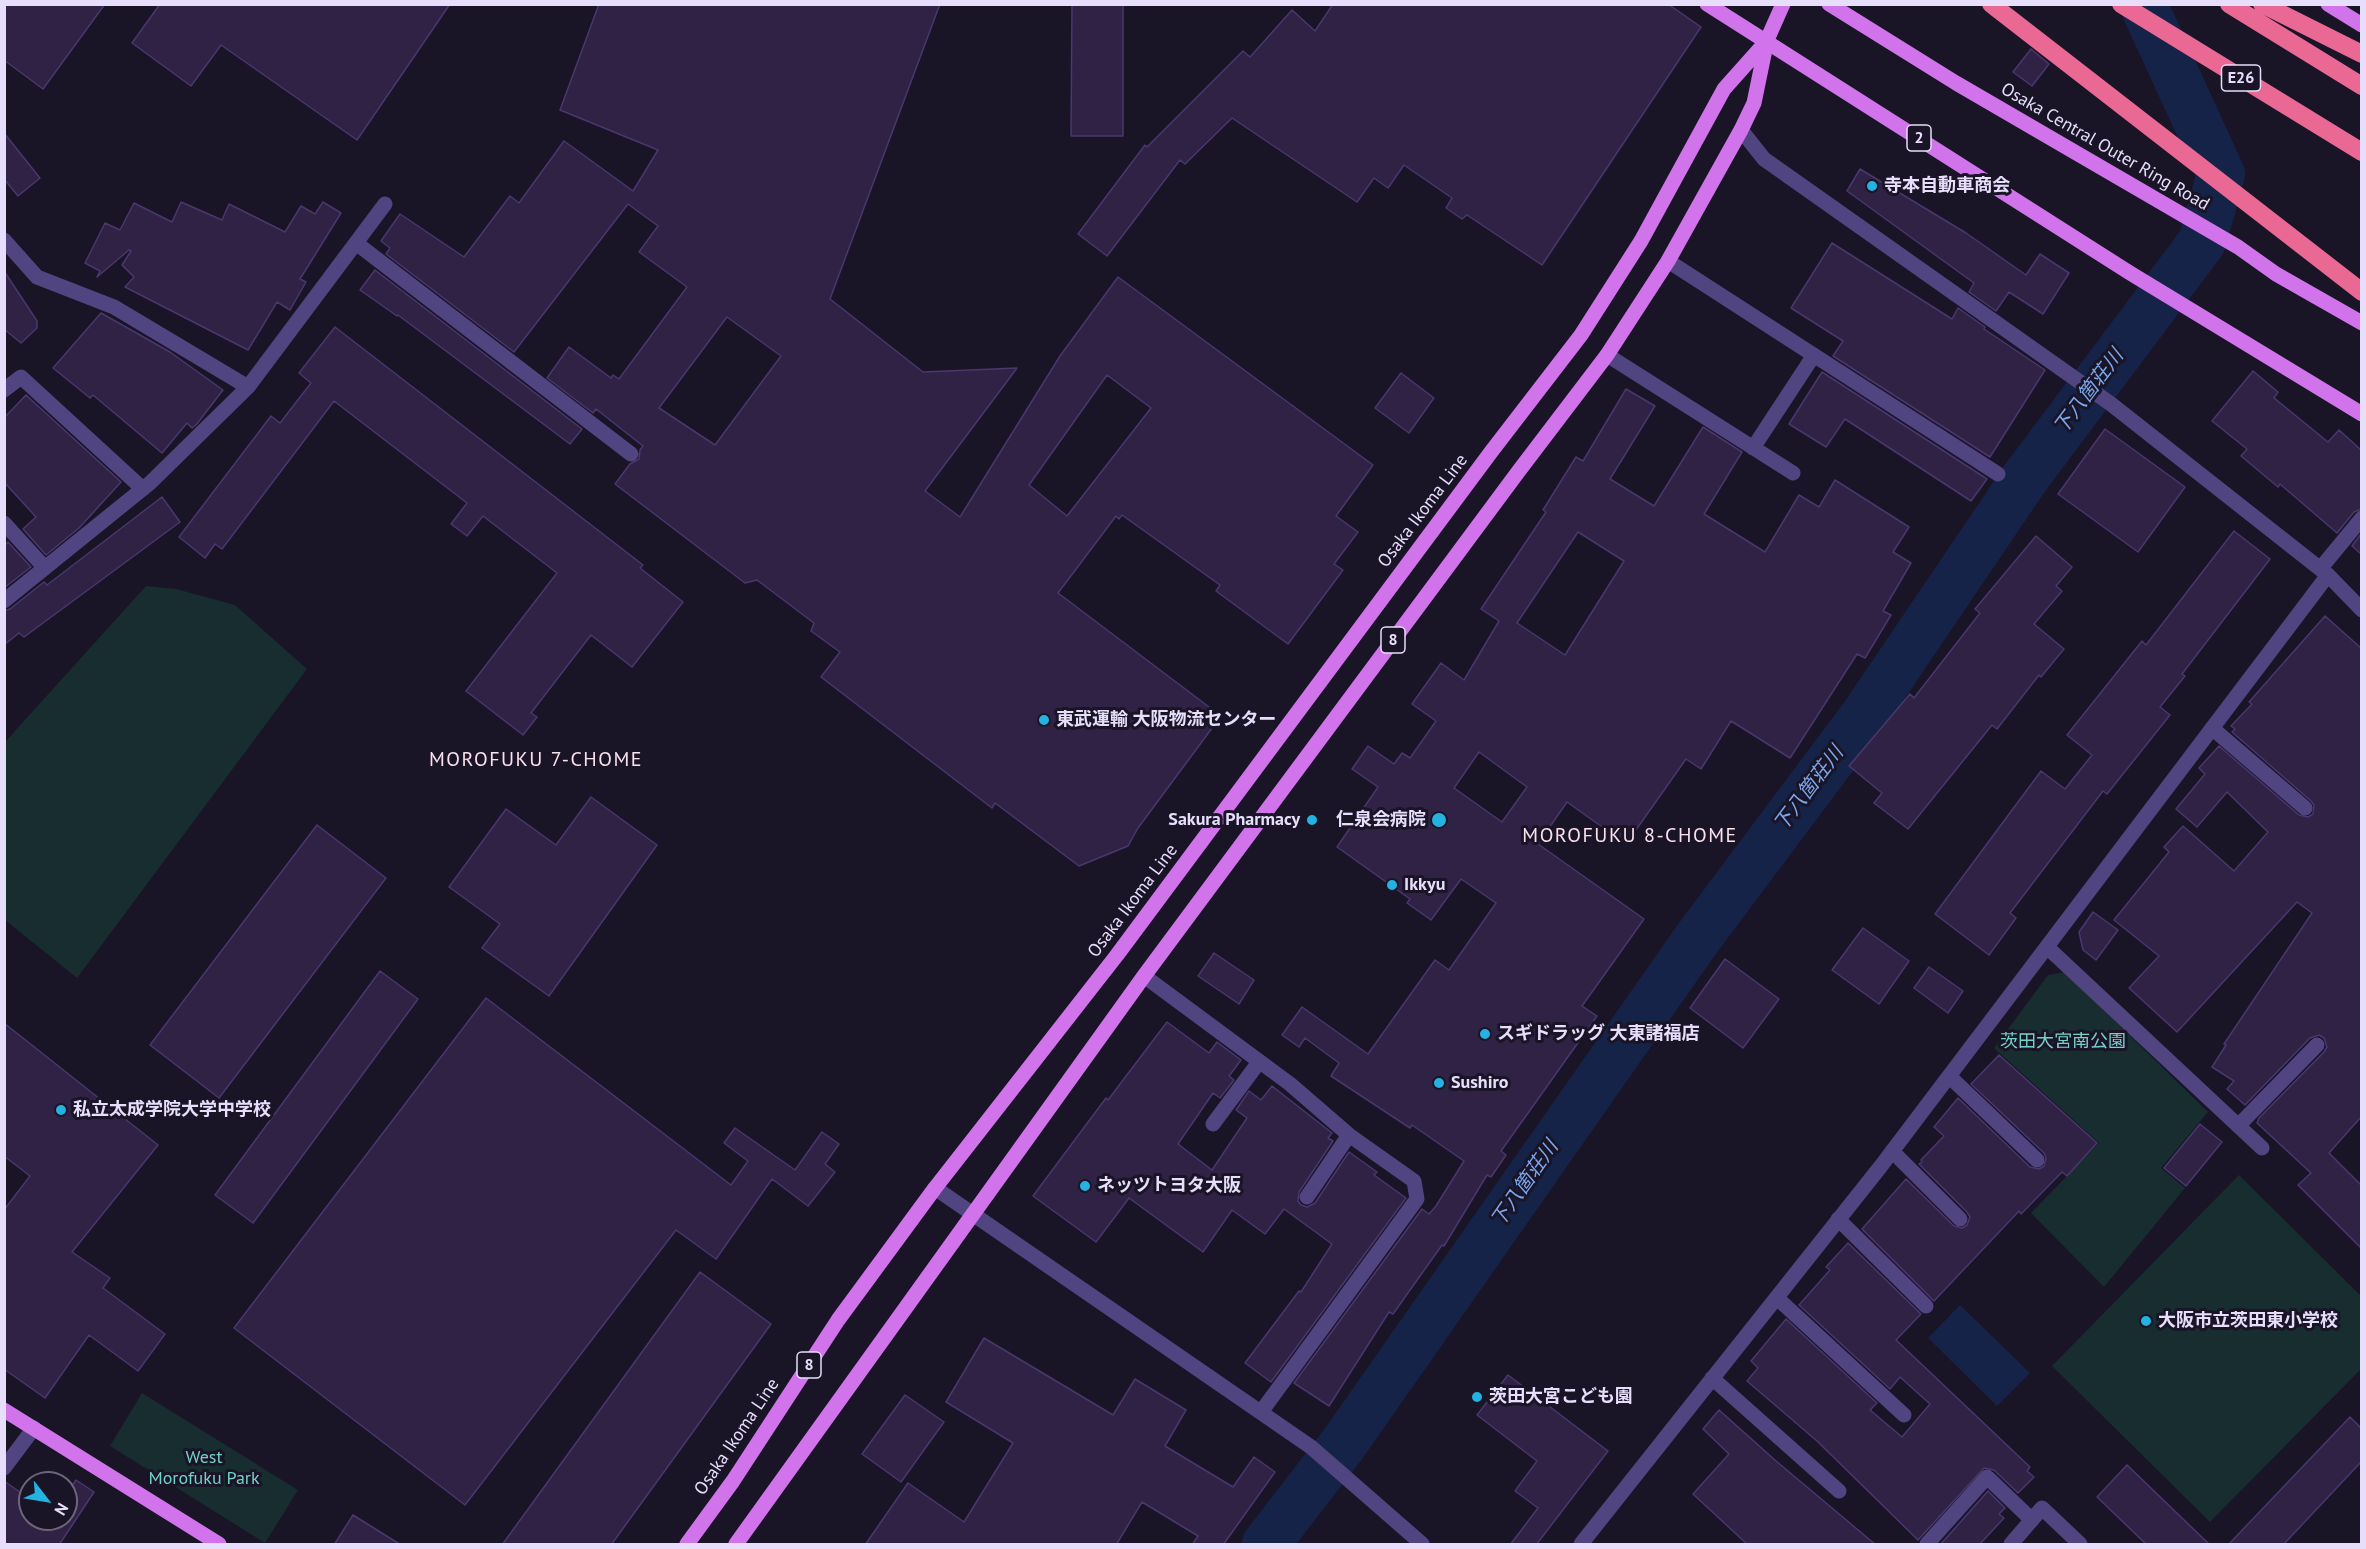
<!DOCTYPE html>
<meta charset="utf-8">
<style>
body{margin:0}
#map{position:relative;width:2366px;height:1549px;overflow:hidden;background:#1a1427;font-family:"PT Sans",sans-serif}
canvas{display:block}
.frame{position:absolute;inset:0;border:6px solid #e6defa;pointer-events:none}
.north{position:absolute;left:18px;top:1471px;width:60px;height:60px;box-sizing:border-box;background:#1a1427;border:2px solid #6c657b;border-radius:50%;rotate:121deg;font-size:16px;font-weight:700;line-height:24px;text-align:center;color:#e6defa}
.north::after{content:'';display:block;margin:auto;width:21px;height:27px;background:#24b2e1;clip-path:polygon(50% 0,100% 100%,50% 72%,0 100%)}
</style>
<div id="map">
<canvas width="2366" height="1549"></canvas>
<div class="frame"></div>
<div class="north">N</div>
</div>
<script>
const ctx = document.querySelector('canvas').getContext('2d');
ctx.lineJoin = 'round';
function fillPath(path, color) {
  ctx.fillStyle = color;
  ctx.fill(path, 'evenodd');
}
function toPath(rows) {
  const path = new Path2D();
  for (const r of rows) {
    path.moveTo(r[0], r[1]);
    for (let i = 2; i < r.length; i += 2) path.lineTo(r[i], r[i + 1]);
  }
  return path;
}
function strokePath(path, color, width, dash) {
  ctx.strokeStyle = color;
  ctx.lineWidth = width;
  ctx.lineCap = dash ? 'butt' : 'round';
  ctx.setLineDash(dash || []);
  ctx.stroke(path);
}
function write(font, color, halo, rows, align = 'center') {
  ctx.font = font + ' "PT Sans","Noto Sans JP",sans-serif';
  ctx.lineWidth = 6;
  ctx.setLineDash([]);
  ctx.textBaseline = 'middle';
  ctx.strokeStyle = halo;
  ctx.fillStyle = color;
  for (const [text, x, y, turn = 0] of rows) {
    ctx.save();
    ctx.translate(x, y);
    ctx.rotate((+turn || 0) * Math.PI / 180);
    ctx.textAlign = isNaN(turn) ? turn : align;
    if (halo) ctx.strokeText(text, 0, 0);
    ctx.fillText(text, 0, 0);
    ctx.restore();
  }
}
fillPath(toPath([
 [146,586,176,589,235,605,307,669,77,978,5,920,5,742],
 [2065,972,2208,1112,2161,1168,2185,1188,2104,1287,2031,1213,2099,1143,1994,1048,2048,975],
 [2239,1175,2361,1296,2361,1369,2210,1522,2052,1366],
 [142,1393,298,1490,265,1543,110,1446]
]), '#172d30');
fillPath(toPath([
 [1960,1305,2030,1373,1997,1406,1928,1338]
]), '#162348');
strokePath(toPath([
 [1266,1544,1344,1443,1697,939,1864,716,2025,478,2202,242,2221,174,2143,4]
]), '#162348', 48);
const building = toPath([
 [4,4,105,4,43,89,4,60,4,4],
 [160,4,450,4,357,140,221,45,191,86,132,43,160,4],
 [599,4,940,4,830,299,923,372,1017,368,925,491,960,517,1060,356,1118,277,1373,465,1336,516,1358,532,1334,564,1343,570,1288,644,1216,591,1220,585,1122,515,1119,519,1116,516,1058,593,1221,716,1138,828,1128,846,1079,866,995,803,992,808,821,677,840,652,811,631,814,623,757,580,745,583,615,484,630,464,639,459,640,450,643,446,596,409,593,413,547,378,569,347,611,378,613,375,619,379,687,287,639,252,658,226,628,204,514,352,386,254,390,248,381,241,400,214,464,257,510,196,519,203,564,141,633,191,658,150,560,110,599,4],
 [727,317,781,356,715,445,659,408,727,317],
 [1107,375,1151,408,1067,516,1029,485,1107,375],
 [1072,4,1123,4,1123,136,1071,136,1072,4],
 [1333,4,1668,4,1701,27,1542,265,1467,215,1462,219,1446,208,1452,198,1404,165,1388,188,1374,178,1357,202,1232,118,1185,164,1180,160,1107,256,1078,234,1145,145,1147,147,1243,51,1250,57,1292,10,1315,31,1333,4],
 [2031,49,2049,64,2032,86,2013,72,2031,49],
 [4,133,40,178,18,196,4,179,4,133],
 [1860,169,1966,233,2026,275,2040,254,2069,273,2043,314,2009,292,1996,311,1969,292,1974,283,1847,191,1860,169],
 [181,202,222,220,229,204,285,232,301,206,315,214,323,202,341,213,300,279,306,282,290,310,277,302,248,350,125,287,134,277,122,265,131,251,129,250,97,277,100,271,85,263,105,223,120,230,134,203,172,222,181,202],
 [1832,243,1952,319,1958,308,1985,327,1984,329,2045,370,1990,457,1833,356,1843,341,1791,308,1832,243],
 [375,270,582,429,570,444,398,315,397,316,360,290,375,270],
 [4,271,37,321,37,328,21,343,4,329,4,271],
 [101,313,170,352,223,390,196,425,192,428,187,423,162,453,93,395,90,398,53,368,101,313],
 [335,327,643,565,640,568,683,602,632,667,591,635,531,713,537,717,523,735,466,691,557,573,483,516,467,536,451,524,467,503,334,401,222,549,215,544,205,558,179,537,271,416,280,423,311,383,299,373,335,327],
 [2253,371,2278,392,2274,398,2328,442,2339,430,2361,450,2361,509,2354,512,2337,533,2280,484,2278,487,2241,456,2247,449,2212,421,2253,371],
 [1822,372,1987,479,1971,501,1845,419,1826,447,1789,424,1822,372],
 [1401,373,1434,398,1409,433,1375,408,1401,373],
 [1626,389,1655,406,1610,479,1654,506,1703,427,1742,452,1704,514,1765,552,1799,495,1819,507,1835,480,1909,527,1893,552,1911,563,1883,611,1891,615,1865,658,1857,654,1790,758,1731,721,1701,769,1686,759,1626,844,1567,802,1538,844,1644,919,1582,1006,1597,1016,1501,1151,1506,1155,1491,1177,1487,1175,1444,1246,1442,1245,1393,1314,1389,1312,1329,1406,1294,1383,1422,1209,1429,1214,1436,1206,1464,1161,1412,1125,1410,1128,1331,1076,1339,1063,1305,1038,1299,1047,1282,1035,1302,1007,1368,1054,1435,960,1449,970,1496,903,1461,879,1431,920,1407,903,1410,899,1337,847,1378,787,1352,769,1368,746,1394,764,1402,753,1410,758,1436,721,1412,704,1441,663,1464,680,1499,621,1481,609,1546,512,1543,510,1576,457,1583,461,1626,389],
 [1578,532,1624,561,1565,655,1517,623,1578,532],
 [1479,752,1527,787,1502,822,1454,788,1479,752],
 [26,395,121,482,79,528,46,555,23,529,36,517,4,482,4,418,26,395],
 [2105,429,2185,487,2138,552,2058,494,2105,429],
 [162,497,180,522,24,637,19,633,4,645,4,611,10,609,44,582,47,585,162,497],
 [2234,531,2270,559,2182,674,2185,676,2160,707,2170,715,2107,794,2103,791,2010,913,2016,918,1989,955,1935,914,2041,771,2065,789,2092,755,2067,735,2142,641,2146,645,2234,531],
 [2361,534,2361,554,2352,546,2361,534],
 [2036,536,2072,567,2056,586,2062,591,2034,624,2064,649,2041,677,2039,675,1997,729,1992,725,1908,829,1874,803,1882,793,1849,766,1910,694,1914,698,1980,613,1975,609,2036,536],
 [8,542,31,567,4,588,4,546,8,542],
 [2325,616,2361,648,2361,1117,2329,1153,2361,1185,2361,1248,2298,1185,2311,1173,2257,1123,2259,1118,2324,1052,2327,1047,2324,1038,2319,1035,2310,1038,2245,1105,2227,1089,2234,1081,2212,1067,2226,1045,2224,1044,2312,913,2297,902,2177,1032,2129,988,2159,956,2114,920,2169,852,2164,847,2183,826,2234,871,2268,832,2227,792,2197,827,2176,809,2205,774,2199,768,2219,746,2299,815,2308,817,2313,814,2314,805,2311,801,2232,732,2235,729,2231,726,2252,704,2249,702,2325,616],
 [591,797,657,845,549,996,482,948,500,924,449,887,506,809,556,845,591,797],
 [317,825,386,878,219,1098,150,1045,317,825],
 [2093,912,2118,930,2096,960,2083,950,2079,932,2093,912],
 [1863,928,1909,961,1879,1004,1832,970,1863,928],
 [1214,953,1254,980,1239,1004,1198,976,1214,953],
 [1725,959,1779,999,1743,1048,1690,1008,1725,959],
 [1929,967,1963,991,1948,1013,1914,988,1929,967],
 [380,971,418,999,253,1223,215,1195,380,971],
 [486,998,731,1185,748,1161,724,1143,735,1128,795,1170,822,1132,839,1144,825,1164,835,1172,808,1206,772,1179,716,1259,676,1230,465,1505,234,1328,486,998],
 [1167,1022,1209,1053,1217,1042,1241,1060,1229,1076,1234,1080,1220,1098,1213,1093,1178,1144,1212,1170,1247,1118,1236,1110,1249,1091,1261,1100,1272,1086,1332,1133,1328,1138,1333,1141,1299,1192,1298,1201,1301,1205,1307,1207,1315,1203,1349,1152,1377,1172,1374,1175,1406,1198,1271,1382,1245,1363,1299,1291,1301,1292,1332,1244,1284,1209,1265,1234,1232,1210,1203,1252,1129,1198,1096,1242,1033,1196,1106,1098,1108,1100,1167,1022],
 [4,1023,158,1145,72,1252,110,1278,103,1288,165,1334,138,1371,89,1335,45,1398,4,1369,4,1210,30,1176,4,1156,4,1023],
 [1999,1055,2097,1143,2067,1176,2062,1172,2021,1214,2019,1211,1934,1301,1862,1229,1906,1179,1954,1226,1962,1228,1967,1225,1970,1217,1967,1212,1919,1164,1922,1162,1921,1160,1944,1136,1934,1127,1958,1098,2030,1167,2039,1169,2044,1166,2046,1158,2044,1153,1971,1084,1999,1055],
 [2200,1124,2222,1142,2186,1186,2164,1168,2200,1124],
 [1848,1243,1921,1314,1896,1340,2030,1467,2027,1471,2034,1477,2018,1493,1994,1470,1984,1468,1918,1540,1817,1441,1747,1381,1758,1368,1751,1361,1786,1319,1877,1403,1870,1410,1902,1437,1930,1404,1900,1377,1890,1389,1799,1305,1830,1270,1826,1267,1848,1243],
 [700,1272,771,1324,611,1545,502,1545,700,1272],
 [984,1338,1113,1415,1135,1379,1186,1410,1165,1446,1233,1487,1254,1457,1275,1472,1223,1545,1192,1545,1198,1536,1142,1502,1116,1545,865,1545,908,1483,964,1522,1013,1443,946,1402,984,1338],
 [1508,1375,1608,1451,1536,1545,1510,1545,1538,1508,1515,1491,1537,1461,1477,1415,1508,1375],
 [905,1395,944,1422,901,1482,862,1454,905,1395],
 [1719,1410,1776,1461,1876,1545,1748,1545,1693,1494,1729,1454,1703,1429,1719,1410],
 [2350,1417,2361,1428,2361,1462,2283,1545,2228,1545,2350,1417],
 [2127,1465,2210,1545,2147,1545,2097,1497,2127,1465],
 [76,1480,94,1492,59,1545,4,1545,4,1481,30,1499,30,1519,66,1519,66,1495,76,1480],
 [1988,1491,2005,1508,1999,1514,2004,1518,1979,1545,1940,1545,1988,1491],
 [353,1515,401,1545,334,1545,353,1515]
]);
fillPath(building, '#2f2245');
strokePath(building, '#4a376e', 1.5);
strokePath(toPath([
 [1741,130,1764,159,2111,404,2328,575,2362,610],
 [4,240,37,277,114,307,248,387,385,204],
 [356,243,631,454],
 [1668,261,1998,474],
 [1607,355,1793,473],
 [4,390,21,377,143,489],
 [1753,448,1814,355],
 [4,523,45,568],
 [2320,569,2362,518],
 [4,601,150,483,248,387],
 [2212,728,2305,808],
 [2047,947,2262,1148],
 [1144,976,1290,1084,1349,1135,1414,1181,1417,1199,1261,1412],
 [1949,1076,2037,1160],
 [1213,1124,1259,1062],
 [2238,1126,2317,1045],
 [1892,1151,1960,1219],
 [935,1188,1311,1447,1422,1544],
 [1307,1197,1349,1135],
 [1838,1219,1926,1306],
 [1777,1298,1904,1415],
 [1712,1378,1839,1491],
 [4,1468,34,1428],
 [1581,1544,1881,1166,2328,575],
 [1927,1544,1987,1477,2032,1520],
 [2011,1544,2042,1508,2080,1544]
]), '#504580', 15);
strokePath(toPath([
 [1707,4,2130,273,2362,414],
 [1829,4,1956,83,2238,247,2276,274,2362,323],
 [2328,4,2362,25],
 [4,1410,219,1544],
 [687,1544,733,1481,838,1320,935,1188,1117,955,1491,452,1581,335,1641,241,1724,89,1765,43],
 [736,1544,1144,976,1518,472,1607,355,1668,261,1741,130,1754,103,1767,40,1783,4]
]), '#d174ec', 15);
strokePath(toPath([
 [1991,4,2362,292],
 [2121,4,2362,152],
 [2229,4,2362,86],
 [2262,4,2362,54]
]), '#ea6994', 18);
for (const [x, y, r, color] of [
 [1872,186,6,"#24b2e1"],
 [1044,720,6,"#24b2e1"],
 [1312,820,6,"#24b2e1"],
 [1439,820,8,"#24b2e1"],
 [1392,885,6,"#24b2e1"],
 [1485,1034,6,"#24b2e1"],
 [1439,1083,6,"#24b2e1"],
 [61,1110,6,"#24b2e1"],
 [1085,1186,6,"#24b2e1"],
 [2146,1321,6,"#24b2e1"],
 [1477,1397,6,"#24b2e1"]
]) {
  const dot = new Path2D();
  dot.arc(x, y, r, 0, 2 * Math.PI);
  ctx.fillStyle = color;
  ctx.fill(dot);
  strokePath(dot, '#1a1427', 2);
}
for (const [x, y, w] of [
 [2241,78,39],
 [1919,138,24],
 [1393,640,24],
 [809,1365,24]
]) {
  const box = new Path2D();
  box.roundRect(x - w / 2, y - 13, w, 26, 4.5);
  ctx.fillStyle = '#1a1427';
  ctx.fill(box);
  strokePath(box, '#e6defa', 1.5);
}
write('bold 16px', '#e6defa', null, [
 ["E26",2241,78],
 ["2",1919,138],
 ["8",1393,640],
 ["8",809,1365]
]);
write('18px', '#e6defa', '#1a1427', [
 ["Osaka Central Outer Ring Road",2105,147,30],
 ["Osaka Ikoma Line",1423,511,-53],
 ["Osaka Ikoma Line",1133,901,-53],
 ["Osaka Ikoma Line",737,1437,-56]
]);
write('bold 18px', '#e6defa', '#1a1427', [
 ["寺本自動車商会",1884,186],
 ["東武運輸 大阪物流センター",1056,720],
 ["Sakura Pharmacy",1300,820,"right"],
 ["仁泉会病院",1426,820,"right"],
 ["Ikkyu",1404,885],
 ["スギドラッグ 大東諸福店",1497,1034],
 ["Sushiro",1451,1083],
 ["私立太成学院大学中学校",73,1110],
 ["ネッツトヨタ大阪",1097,1186],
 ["大阪市立茨田東小学校",2158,1321],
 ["茨田大宮こども園",1489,1397]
], 'left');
write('18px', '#73d2c8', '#1a1427', [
 ["茨田大宮南公園",2063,1042],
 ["West",204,1458],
 ["Morofuku Park",204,1479]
]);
write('italic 20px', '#7aa7ed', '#1a1427', [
 ["下八箇荘川",2089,392,-53],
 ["下八箇荘川",1809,789,-53],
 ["下八箇荘川",1525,1184,-55]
]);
ctx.letterSpacing = '1.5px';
write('20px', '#fbe0ed', '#1a1427', [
 ["MOROFUKU 7-CHOME",536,760],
 ["MOROFUKU 8-CHOME",1630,836]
]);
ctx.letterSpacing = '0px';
</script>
